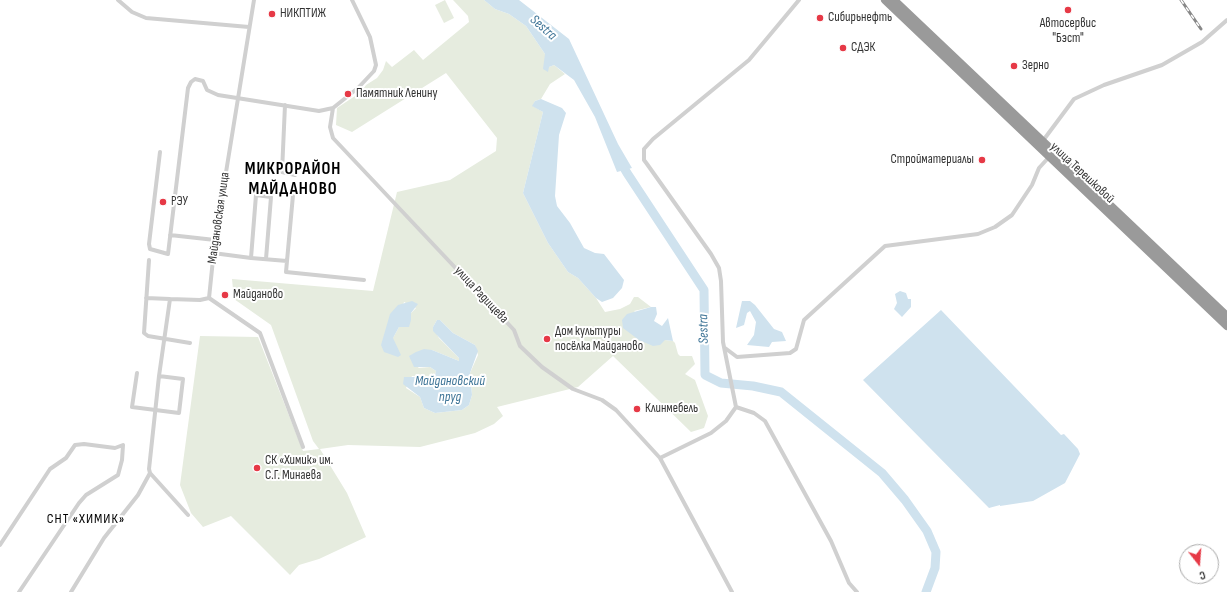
<!DOCTYPE html>
<meta charset="utf-8">
<style>
body{margin:0}
#map{position:relative;width:1227px;height:592px;overflow:hidden;background:#fff;font-family:"Sofia Sans Condensed",sans-serif}
canvas{display:block}
.north{position:absolute;left:1179px;top:544px;width:40px;height:40px;box-sizing:border-box;background:#fff;border:1px solid #adadad;border-radius:50%;rotate:163deg;font-size:11px;font-weight:700;line-height:16px;text-align:center;color:#333}
.north::after{content:'';display:block;margin:auto;width:14px;height:18px;background:#e63946;clip-path:polygon(50% 0,100% 100%,50% 72%,0 100%)}
</style>
<div id="map">
<canvas width="1227" height="592"></canvas>
<div class="north">С</div>
</div>
<script>
const ctx = document.querySelector('canvas').getContext('2d');
ctx.lineJoin = 'round';
function fillPath(path, color) {
  ctx.fillStyle = color;
  ctx.fill(path, 'evenodd');
}
function toPath(rows) {
  const path = new Path2D();
  for (const r of rows) {
    path.moveTo(r[0], r[1]);
    for (let i = 2; i < r.length; i += 2) path.lineTo(r[i], r[i + 1]);
  }
  return path;
}
function strokePath(path, color, width, dash) {
  ctx.strokeStyle = color;
  ctx.lineWidth = width;
  ctx.lineCap = dash ? 'butt' : 'round';
  ctx.setLineDash(dash || []);
  ctx.stroke(path);
}
function write(font, color, halo, rows, align = 'center') {
  ctx.font = font + ' "Sofia Sans Condensed",sans-serif';
  ctx.lineWidth = 4;
  ctx.setLineDash([]);
  ctx.textBaseline = 'middle';
  ctx.strokeStyle = halo;
  ctx.fillStyle = color;
  for (const [text, x, y, turn = 0] of rows) {
    ctx.save();
    ctx.translate(x, y);
    ctx.rotate((+turn || 0) * Math.PI / 180);
    ctx.textAlign = isNaN(turn) ? turn : align;
    if (halo) ctx.strokeText(text, 0, 0);
    ctx.fillText(text, 0, 0);
    ctx.restore();
  }
}
fillPath(toPath([
 [445,0,454,18,444,23,435,5],
 [453,0,484,0,495,9,509,14,526,26,545,54,549,67,554,65,565,74,550,84,541,99,535,101,533,106,543,112,523,193,548,243,568,272,578,278,596,298,605,312,620,309,630,304,634,297,638,297,651,307,634,311,665,340,673,341,675,343,678,354,680,356,692,356,695,364,685,374,695,380,708,416,704,428,691,432,613,356,578,387,497,407,503,416,494,424,475,433,420,447,348,445,320,449,347,493,366,537,319,559,299,565,290,575,231,516,203,527,191,513,180,485,200,336,258,337,303,451,319,449,313,441,271,325,234,299,232,279,373,291,397,192,450,180,496,151,497,138,446,73,352,132,336,125,337,108,355,96,358,98,361,96,359,93,361,90,362,91,366,85,377,78,383,70,386,61,392,67,414,50,423,60,469,22,468,16],
 [404,302,416,308,411,313,411,320,399,327,393,338],
 [437,320,440,320,453,333,475,345,478,355,470,373,472,395,469,405,462,410,435,413,424,408,420,397,406,388,412,376,426,377,435,375,436,371,430,367,418,368,432,350,459,361,459,358,439,338,433,327]
]), '#e6ecdf');
fillPath(toPath([
 [484,0,519,0,569,39,618,144,632,168,617,172,595,117,574,80,554,65,549,67,548,72,543,69,545,54,526,26,509,14,495,9],
 [541,99,562,108,566,113,559,135,555,196,557,206,570,223,584,248,595,253,604,254,624,280,622,288,613,298,602,302,596,298,578,278,568,272,548,243,523,193,543,112,532,106,535,101],
 [900,291,906,293,908,299,911,299,911,307,902,317,894,309,897,303,895,294],
 [412,301,418,304,411,313,411,320,409,327,399,327,393,338,401,355,398,357,384,352,381,345,390,314,398,305],
 [742,301,750,301,755,305,774,329,782,332,786,341,772,342,769,347,747,345,754,335,756,322,750,311,747,313,744,325,736,328],
 [651,307,656,307,657,314,654,321,662,326,668,318,673,341,665,340,660,345,653,346,639,340,623,328,622,320,627,314],
 [941,310,1061,435,1064,434,1078,449,1080,454,1065,483,1033,501,1000,506,1000,505,989,508,863,380],
 [437,320,440,320,453,333,475,345,478,351,470,373,472,395,469,405,462,410,435,413,424,408,420,397,403,384,404,377,426,377,435,375,436,371,430,367,414,367,409,356,416,352,424,349,432,350,459,361,459,358,433,331,433,327]
]), '#cfe2ee');
strokePath(toPath([
 [620,161,627,173,704,290,705,375,721,383,753,386,781,392,882,473,905,500,927,531,936,552,935,568,926,592]
]), '#cfe2ee', 9);
strokePath(toPath([
 [118,0,132,12,146,18,249,27],
 [285,105,282,172,295,175],
 [333,108,330,127,333,138,514,330,520,346,542,367,573,389,602,400,616,410,660,458],
 [1042,142,1074,99,1104,85,1162,65,1202,42,1227,20],
 [160,152,149,244,150,249,168,254,188,88,191,82,195,79,203,81,207,90,218,95,319,111,333,108,358,88,374,71,376,65,370,37,352,0],
 [293,195,286,272,364,280],
 [170,235,215,240],
 [213,253,251,258],
 [266,259,271,197,256,195,251,258,287,261],
 [149,260,144,333,148,336,190,343],
 [146,298,170,299],
 [209,298,215,240,254,0],
 [209,298,260,333,303,447],
 [725,348,737,357,790,353,796,349,804,320,885,246,978,234,995,227,1012,215,1032,185,1039,168,1050,156],
 [137,373,132,407,179,413,183,379,159,376],
 [736,407,754,413,765,421,831,541,849,583,857,592],
 [188,515,150,473,149,469,159,376,170,299,200,300,209,298],
 [0,545,50,469,66,458,75,445,84,444,115,448,123,445,122,460,118,475,86,495,79,503,19,592],
 [71,592,104,538,138,495,150,473],
 [732,592,660,458,711,433,726,421,736,407,723,342,721,281,719,268,711,254,647,164,644,160,644,149,653,139,749,60,799,0]
]), '#d0d0d0', 4);
strokePath(toPath([
 [885,0,1227,326],
 [894,0,1227,316]
]), '#9a9a9a', 8);
const rail = toPath([
 [1181,0,1201,29]
]);
strokePath(rail, '#888', 3);
strokePath(rail, '#fff', 1.5, [4.5]);
for (const [x, y, r, color] of [
 [1068,10,4,"#e63946"],
 [272,14,4,"#e63946"],
 [820,18,4,"#e63946"],
 [843,48,4,"#e63946"],
 [1014,66,4,"#e63946"],
 [348,94,4,"#e63946"],
 [982,160,4,"#e63946"],
 [163,202,4,"#e63946"],
 [225,295,4,"#e63946"],
 [547,339,4,"#e63946"],
 [637,409,4,"#e63946"],
 [257,468,4,"#e63946"]
]) {
  const dot = new Path2D();
  dot.arc(x, y, r, 0, 2 * Math.PI);
  ctx.fillStyle = color;
  ctx.fill(dot);
  strokePath(dot, '#fff', 1.5);
}
write('13px', '#333', '#fff', [
 ["НИКПТИЖ",280,14],
 ["Сибирьнефть",828,18],
 ["Автосервис",1068,24,"center"],
 ["\"Бэст\"",1068,39,"center"],
 ["СДЭК",851,48],
 ["Зерно",1022,66],
 ["Памятник Ленину",356,94],
 ["Стройматериалы",974,160,"right"],
 ["РЭУ",171,202],
 ["Майданово",233,295],
 ["Дом культуры",555,332],
 ["посёлка Майданово",555,347],
 ["Клинмебель",645,409],
 ["СК «Химик» им.",265,461],
 ["С.Г. Минаева",265,476]
], 'left');
write('13px', '#333', '#fff', [
 ["улица Терешковой",1082,173,43],
 ["Майдановская улица",219,218,-82],
 ["улица Радищева",481,295,47]
]);
write('italic 14px', '#3f7597', '#fff', [
 ["Sestra",543,28,41],
 ["Sestra",704,329,-91],
 ["Майдановский",450,381],
 ["пруд",450,397]
]);
ctx.letterSpacing = '1px';
write('14px', '#000', '#fff', [
 ["СНТ «ХИМИК»",86,519]
]);
ctx.letterSpacing = '0px';
ctx.letterSpacing = '1px';
write('bold 17px', '#000', '#fff', [
 ["МИКРОРАЙОН",293,170],
 ["МАЙДАНОВО",293,190]
]);
ctx.letterSpacing = '0px';
</script>
